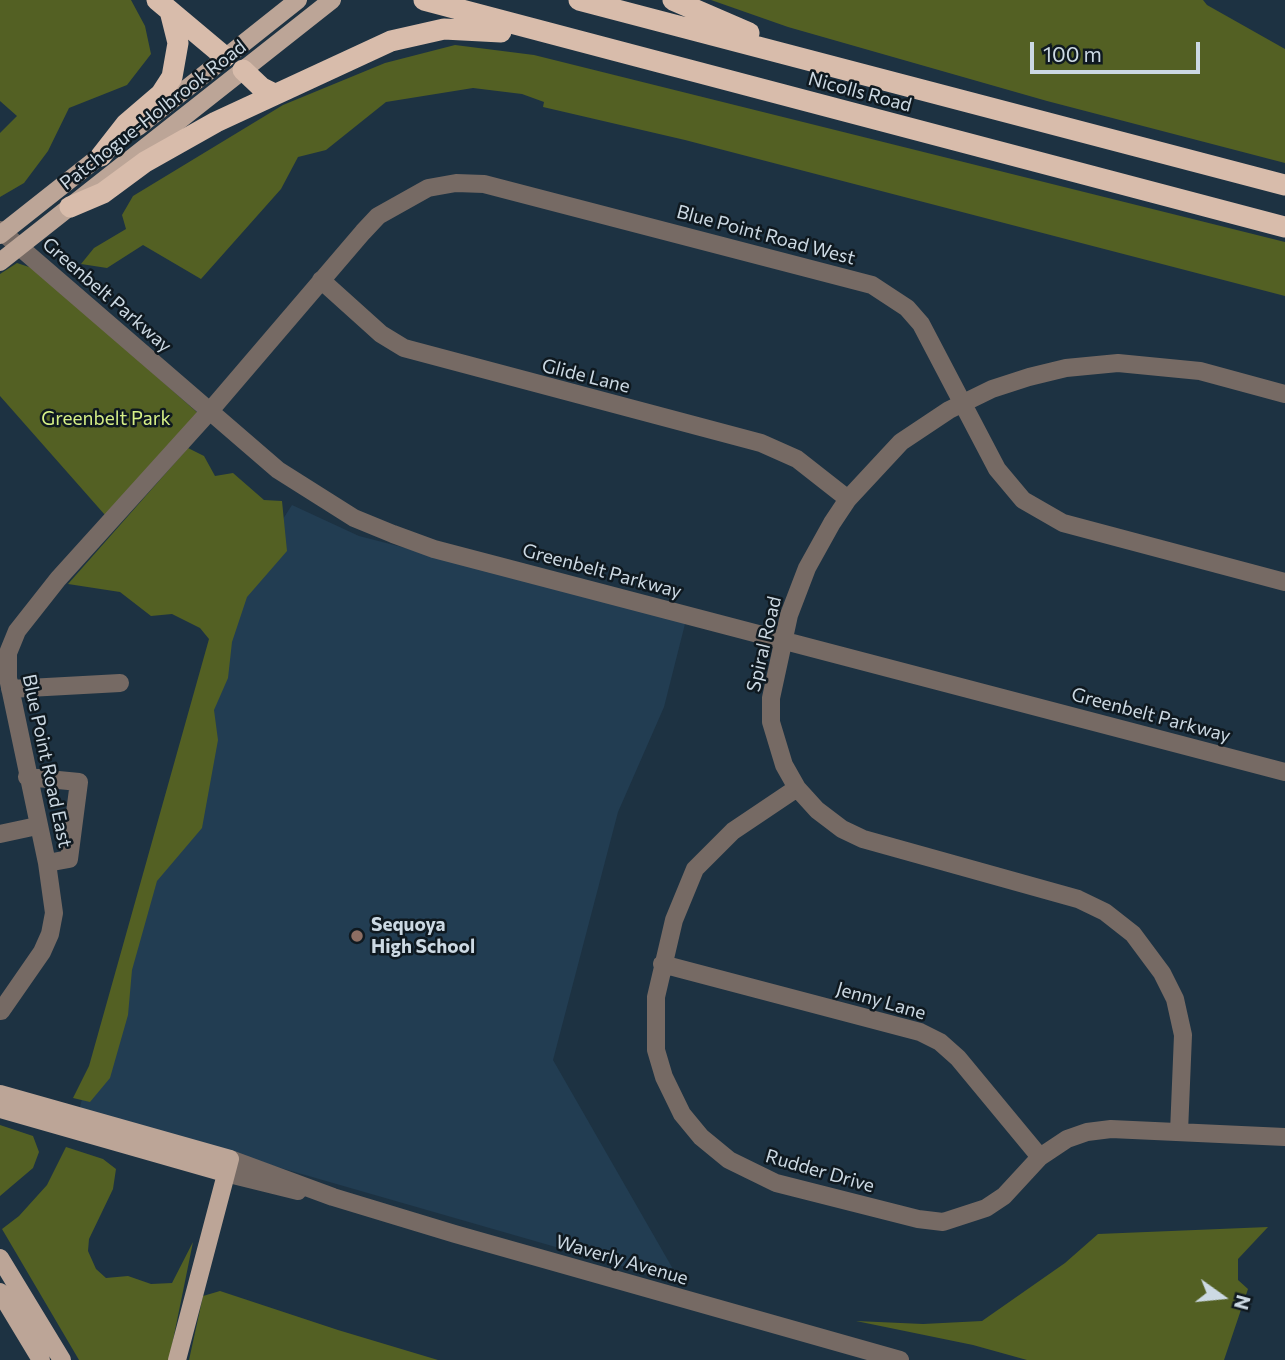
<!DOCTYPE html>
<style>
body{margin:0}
#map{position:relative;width:1285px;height:1360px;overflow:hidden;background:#1d3242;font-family:Commissioner,sans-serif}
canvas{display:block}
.north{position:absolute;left:1187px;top:1262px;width:70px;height:70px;-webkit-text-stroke:5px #0f1920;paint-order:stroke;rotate:105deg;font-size:19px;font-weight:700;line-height:28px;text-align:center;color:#ccd9e3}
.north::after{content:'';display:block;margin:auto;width:24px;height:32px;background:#ccd9e3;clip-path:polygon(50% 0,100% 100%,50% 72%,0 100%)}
.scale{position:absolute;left:1030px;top:42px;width:170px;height:32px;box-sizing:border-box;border:4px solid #ccd9e3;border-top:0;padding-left:9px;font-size:21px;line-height:24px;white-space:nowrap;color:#ccd9e3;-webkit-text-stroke:5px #0f1920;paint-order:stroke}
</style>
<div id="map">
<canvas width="1285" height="1360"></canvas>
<div class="north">N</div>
<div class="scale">100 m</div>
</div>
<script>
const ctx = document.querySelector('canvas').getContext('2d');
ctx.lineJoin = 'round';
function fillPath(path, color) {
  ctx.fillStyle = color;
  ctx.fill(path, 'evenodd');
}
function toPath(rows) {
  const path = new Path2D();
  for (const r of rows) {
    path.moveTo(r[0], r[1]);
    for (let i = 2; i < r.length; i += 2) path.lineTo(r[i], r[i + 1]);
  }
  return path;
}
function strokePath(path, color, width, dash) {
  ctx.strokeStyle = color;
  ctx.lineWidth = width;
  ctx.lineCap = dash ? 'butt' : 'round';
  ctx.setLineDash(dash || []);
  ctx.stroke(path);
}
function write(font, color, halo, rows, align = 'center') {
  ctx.font = font + ' Commissioner,sans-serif';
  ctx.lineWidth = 5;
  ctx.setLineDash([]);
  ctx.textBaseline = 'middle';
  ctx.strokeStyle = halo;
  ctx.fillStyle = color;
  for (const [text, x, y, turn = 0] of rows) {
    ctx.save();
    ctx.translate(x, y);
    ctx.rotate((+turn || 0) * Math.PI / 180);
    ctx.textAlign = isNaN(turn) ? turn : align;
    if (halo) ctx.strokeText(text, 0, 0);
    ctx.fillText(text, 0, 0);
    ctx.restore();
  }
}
fillPath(toPath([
 [292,505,359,536,686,620,664,707,618,812,553,1060,681,1283,79,1110,216,623]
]), '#223d52');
fillPath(toPath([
 [0,0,131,0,145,26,151,54,127,85,69,108,48,151,24,183,0,197,0,133,17,116,0,101],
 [711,0,1203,0,1207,5,1285,49,1285,163,1047,101,788,27],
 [455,45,534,55,1285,242,1285,296,685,140,543,107,544,102,522,94,473,88,386,102,326,150,298,157,281,189,201,279,143,245,107,268,81,264,94,248,126,229,122,215,133,196,283,105,385,63],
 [17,263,35,269,199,414,105,515,0,396,0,274],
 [188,448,204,456,215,476,233,473,264,500,282,501,287,551,247,597,232,642,228,678,214,710,218,740,202,828,157,881,132,970,128,1015,110,1078,90,1102,73,1098,89,1066,209,639,200,628,172,614,151,616,120,592,68,584],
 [0,1125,33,1136,39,1152,33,1168,0,1196],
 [66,1147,103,1159,116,1169,113,1189,89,1239,88,1251,96,1269,106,1278,128,1276,151,1284,172,1283,193,1242,169,1360,79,1360,2,1229,19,1216,47,1185],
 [1268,1227,1238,1259,1238,1280,1248,1289,1224,1360,1027,1360,973,1345,856,1321,923,1324,982,1321,1065,1263,1098,1234],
 [220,1291,338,1330,438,1360,189,1360,203,1296]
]), '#536023');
strokePath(toPath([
 [0,230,278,470,354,518,393,534,434,549,1285,772],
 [321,280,381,334,404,348,761,443,797,459,848,499],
 [10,689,120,683],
 [27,777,79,782,69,859,47,863],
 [797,788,733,831,695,869,674,920,656,997,656,1050,664,1077,682,1114,701,1137,729,1160,776,1183,918,1219,943,1222,986,1208,1004,1196,1040,1157,1067,1139,1087,1132,1111,1129,1285,1137],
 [0,834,37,826],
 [662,964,920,1032,940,1042,958,1058,1040,1157],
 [1,1011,42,952,50,934,54,913,47,863,8,678,8,653,17,631,58,579,209,412,363,232,378,216,428,188,456,183,484,184,872,285,907,308,921,324,997,469,1023,500,1063,523,1285,582],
 [1179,1132,1183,1035,1175,999,1162,973,1133,934,1105,912,1078,899,863,839,842,829,817,810,797,788,784,765,771,722,771,698,789,615,807,568,832,523,848,499,901,442,949,410,992,389,1029,377,1066,368,1118,363,1200,371,1285,394],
 [230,1159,333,1197,455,1234,900,1360],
 [225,1173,298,1191]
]), '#766a64', 18);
strokePath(toPath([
 [138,127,298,0],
 [0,235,110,148],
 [0,262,332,0],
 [0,1094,230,1159,177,1360],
 [0,1109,225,1173],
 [0,1258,62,1360],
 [0,1292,41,1360]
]), '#bca597', 18);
strokePath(toPath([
 [157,0,225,57],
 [424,0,1285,227],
 [579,0,1285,185],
 [673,0,749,33],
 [243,70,262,88,274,94],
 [101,156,126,124,161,94,172,77,178,43,170,11],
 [70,207,103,193,145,162,216,122,391,41,444,29,501,32]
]), '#d8bcab', 21);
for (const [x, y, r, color] of [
 [357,936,7,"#8d6e63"]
]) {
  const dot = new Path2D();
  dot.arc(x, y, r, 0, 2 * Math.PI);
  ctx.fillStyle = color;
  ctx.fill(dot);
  strokePath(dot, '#0f1920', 2.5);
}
write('19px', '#ccd9e3', '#0f1920', [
 ["Nicolls Road",860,92,15],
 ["Patchogue-Holbrook Road",153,115,-38],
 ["Blue Point Road West",766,235,15],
 ["Greenbelt Parkway",107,295,41],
 ["Glide Lane",586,376,14],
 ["Greenbelt Parkway",602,571,15],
 ["Spiral Road",764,644,-77],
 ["Greenbelt Parkway",1151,715,15],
 ["Blue Point Road East",47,761,78],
 ["Jenny Lane",881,1001,16],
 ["Rudder Drive",820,1171,16],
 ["Waverly Avenue",622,1260,16]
]);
write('19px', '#d7f087', '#0f1920', [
 ["Greenbelt Park",106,419]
]);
write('bold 19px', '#ccd9e3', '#0f1920', [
 ["Sequoya",371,925],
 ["High School",371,947]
], 'left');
</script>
